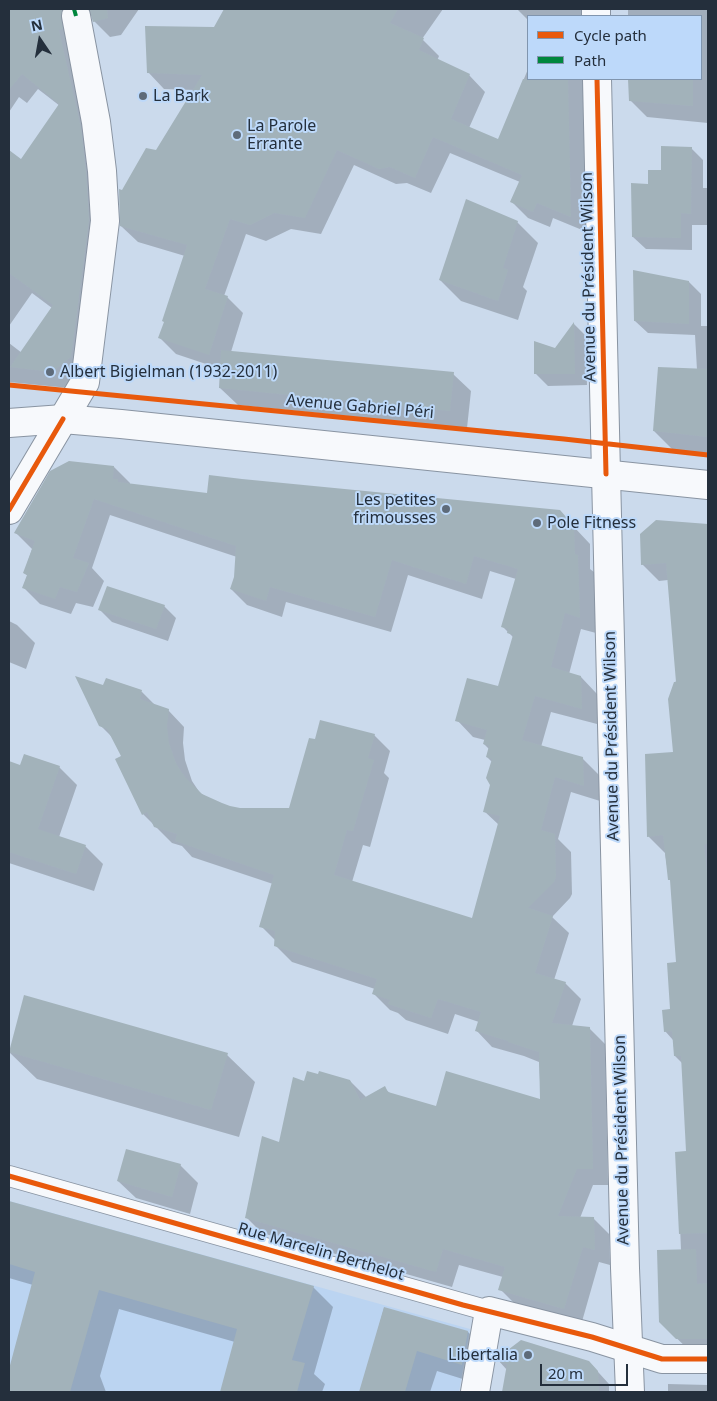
<!DOCTYPE html>
<meta charset="utf-8">
<style>
body{margin:0}
#map{position:relative;width:717px;height:1401px;overflow:hidden;background:#cbdaec;font-family:"Noto Sans",sans-serif}
canvas{display:block}
.frame{position:absolute;inset:0;border:10px solid #242f3c;pointer-events:none}
.legend{position:absolute;left:527px;top:15px;width:175px;height:65px;box-sizing:border-box;background:#bdd9fa;border:1px solid #8095ae;margin:0;padding:6px 9px;list-style:none;font-size:15px;color:#242f3c}
.legend li{display:flex;align-items:center;gap:10px;height:25px}
.legend b{width:25px;border:1px solid #8095ae}
.north{position:absolute;left:15px;top:15px;width:50px;height:50px;-webkit-text-stroke:4px #bdd9fa;paint-order:stroke;rotate:348deg;font-size:14px;font-weight:700;line-height:20px;text-align:center;color:#242f3c}
.north::after{content:'';display:block;margin:auto;width:18px;height:22px;background:#242f3c;clip-path:polygon(50% 0,100% 100%,50% 72%,0 100%)}
.scale{position:absolute;left:540px;top:1364px;width:88px;height:22px;box-sizing:border-box;border:2px solid #242f3c;border-top:0;padding-left:6px;font-size:15px;line-height:18px;white-space:nowrap;color:#242f3c;-webkit-text-stroke:4px #bdd9fa;paint-order:stroke}
</style>
<div id="map">
<canvas width="717" height="1401"></canvas>
<div class="frame"></div>
<ul class="legend">
<li><b style="height:6px;background:#e8590c"></b>Cycle path</li>
<li><b style="height:6px;background:#00873e"></b>Path</li>
</ul>
<div class="north">N</div>
<div class="scale">20 m</div>
</div>
<script>
const ctx = document.querySelector('canvas').getContext('2d');
ctx.lineJoin = 'round';
function fillPath(path, color) {
  ctx.fillStyle = color;
  ctx.fill(path, 'evenodd');
}
function toPath(rows) {
  const path = new Path2D();
  for (const r of rows) {
    path.moveTo(r[0], r[1]);
    for (let i = 2; i < r.length; i += 2) path.lineTo(r[i], r[i + 1]);
  }
  return path;
}
function strokePath(path, color, width, dash) {
  ctx.strokeStyle = color;
  ctx.lineWidth = width;
  ctx.lineCap = dash ? 'butt' : 'round';
  ctx.setLineDash(dash || []);
  ctx.stroke(path);
}
function write(font, color, halo, rows, align = 'center') {
  ctx.font = font + ' "Noto Sans",sans-serif';
  ctx.lineWidth = 4;
  ctx.setLineDash([]);
  ctx.textBaseline = 'middle';
  ctx.strokeStyle = halo;
  ctx.fillStyle = color;
  for (const [text, x, y, turn = 0] of rows) {
    ctx.save();
    ctx.translate(x, y);
    ctx.rotate((+turn || 0) * Math.PI / 180);
    ctx.textAlign = isNaN(turn) ? turn : align;
    if (halo) ctx.strokeText(text, 0, 0);
    ctx.fillText(text, 0, 0);
    ctx.restore();
  }
}
fillPath(toPath([
 [9,1201,470,1329,459,1392,9,1392]
]), '#bbd4f1');
fillPath(toPath([
 [9,9,139,9,121,35,110,37,94,21,93,16,90,16,82,20,97,145,87,373,69,388,9,382,9,343,22,353,52,308,32,293,9,326,9,151,21,161,60,106,38,89,27,103,19,97,9,112],
 [226,9,443,9,422,39,439,56,437,61,469,75,485,92,469,128,499,140,528,69,528,79,583,79,587,232,553,218,550,227,528,218,511,201,520,182,450,153,431,193,407,183,396,184,354,165,321,234,291,229,266,241,246,234,224,296,227,297,243,313,231,352,453,374,471,391,467,428,238,405,220,388,221,369,176,354,160,338,185,256,138,242,121,226,122,191,157,151,194,90,164,89,148,72,219,29,216,26],
 [517,9,582,9,582,16,528,16,528,20],
 [628,9,708,9,708,123,647,117,630,100,630,79,701,79,701,16,628,16],
 [691,148,703,160,703,188,708,188,708,225,692,225,692,250,646,249,633,237,662,172],
 [517,222,538,243,523,287,527,291,518,320,461,301,440,280],
 [689,282,701,294,701,326,708,326,708,456,676,453,654,431,697,370,695,335,648,333,635,321],
 [574,324,585,335,587,385,548,386,536,374],
 [114,467,130,483,130,485,208,495,559,511,590,544,590,569,594,572,596,633,581,629,569,674,581,677,597,694,597,724,551,712,541,747,582,758,599,775,600,801,571,792,558,839,571,852,572,894,570,898,552,917,569,933,554,980,565,983,581,999,572,1026,589,1028,605,1044,608,1185,593,1185,580,1218,593,1218,609,1234,610,1265,599,1262,581,1325,516,1305,500,1289,503,1277,459,1265,452,1287,262,1233,246,1217,280,1144,305,1082,350,1081,367,1098,384,1088,391,1094,436,1107,541,1101,539,1062,524,1056,492,1047,476,1030,479,1022,455,1014,448,1034,406,1020,398,1013,390,1010,374,994,375,989,292,962,275,945,276,941,261,926,273,884,192,857,182,846,172,843,143,814,122,756,114,739,100,725,104,687,142,692,156,706,168,710,184,727,183,743,185,760,192,781,200,793,221,805,240,809,290,809,316,741,374,735,390,751,384,773,389,778,370,847,363,845,352,882,472,920,499,825,484,811,492,785,492,762,487,757,489,749,484,744,485,740,473,737,457,720,499,688,514,638,502,626,516,579,490,571,482,599,408,575,391,632,286,602,282,617,247,605,231,589,235,578,237,557,110,515,92,568,104,581,93,607,76,603,71,614,40,604,23,587,28,576,24,573,32,549,16,533],
 [656,521,708,526,708,1356,694,1355,660,1322,681,1250,677,1153,688,1152,683,1064,675,1056,673,1040,665,1031,671,1010,677,963,671,881,669,879,665,853,648,836,674,753,669,699,677,678,668,580,659,581,642,564],
 [164,606,176,618,168,641,112,622,100,610],
 [9,621,17,625,35,643,26,669,9,662],
 [9,762,21,766,59,767,77,785,59,837,85,846,103,864,94,891,9,863],
 [9,1052,227,1055,255,1082,239,1137,37,1079],
 [180,1165,198,1183,190,1214,136,1198,118,1181],
 [9,1203,313,1287,333,1307,314,1374,325,1384,322,1392,221,1392,235,1342,119,1309,100,1376,106,1392,9,1392,9,1374,33,1285,9,1278],
 [384,1308,468,1332,488,1352,482,1385,437,1371,430,1392,361,1392],
 [498,1360,589,1362,609,1384,609,1392,525,1392,518,1390,507,1370],
 [668,1384,708,1385,708,1392,668,1392]
]), '#0003');
fillPath(toPath([
 [9,9,63,9,61,18,63,29,59,30,81,128,86,172,89,220,71,357,52,372,10,367,53,305,9,273,9,150,21,159,59,104,22,74,9,90],
 [89,9,107,9,108,18,93,22],
 [224,9,398,9,390,23,424,38,419,50,470,74,451,119,498,139,523,79,568,79,571,217,537,203,533,212,510,202,522,175,433,137,415,178,390,167,379,169,337,150,305,218,274,213,250,225,230,219,205,289,228,296,209,355,158,338,164,322,162,321,187,245,120,226,119,189,122,190,146,148,156,150,202,75,147,73,145,26,214,27],
 [628,79,693,79,693,106,629,101],
 [661,146,692,147,691,214,681,213,681,238,632,237,631,183,648,184,648,170,661,170],
 [466,199,518,221,503,268,508,270,498,301,439,280],
 [633,270,689,281,689,324,634,321],
 [574,322,575,374,534,374,534,341,555,348],
 [221,350,454,372,450,411,219,388],
 [658,367,708,369,708,437,653,431],
 [69,461,114,466,113,479,118,479,118,482,207,493,209,475,242,479,560,510,574,526,575,554,578,555,580,618,565,613,551,667,581,676,582,709,535,696,522,740,583,757,584,786,555,777,541,830,555,834,556,877,554,882,528,908,553,916,535,973,566,982,552,1023,590,1027,593,1169,577,1169,558,1216,594,1217,595,1250,583,1247,564,1309,498,1290,505,1267,443,1249,436,1272,245,1218,262,1136,279,1142,293,1077,304,1081,307,1071,318,1074,319,1071,350,1080,360,1100,385,1086,388,1092,436,1106,446,1071,540,1099,539,1052,508,1042,508,1041,475,1031,481,1012,438,999,431,1018,388,1004,390,1000,372,994,377,979,274,946,275,931,259,927,274,875,175,841,177,834,154,827,147,812,142,815,115,759,121,756,107,729,99,726,75,676,103,685,106,678,142,690,140,699,169,709,167,726,169,743,176,763,180,770,186,778,202,794,222,803,230,806,240,808,289,808,309,738,315,739,320,720,375,734,368,758,374,760,353,831,347,830,334,875,472,918,500,816,483,812,490,785,486,778,492,759,486,757,489,746,483,744,487,730,455,721,467,678,498,686,513,635,507,633,508,629,501,627,518,569,474,556,466,584,392,560,375,617,270,587,266,601,230,589,234,577,236,546,94,499,73,558,89,563,77,592,60,587,55,599,22,588,27,575,23,573,35,541,14,533,50,471],
 [656,520,708,524,708,843,704,845,708,881,708,1233,679,1234,675,1152,686,1151,681,1056,674,1056,672,1031,664,1032,662,1010,670,1009,667,963,676,962,673,922,670,880,668,880,663,835,647,837,645,754,673,752,668,699,674,682,676,682,666,563,641,565,640,534],
 [107,586,165,605,156,629,98,610],
 [24,754,60,766,38,829,86,845,76,874,9,852,9,761,20,765],
 [24,995,228,1053,211,1110,9,1052],
 [126,1149,181,1164,172,1197,117,1181],
 [9,1201,314,1286,292,1360,305,1363,297,1392,220,1392,237,1329,99,1290,70,1392,9,1392,9,1369,35,1272,9,1264],
 [696,1249,697,1284,708,1283,708,1339,676,1339,659,1322,657,1250],
 [384,1307,468,1331,462,1365,417,1351,405,1392,359,1392],
 [521,1340,589,1361,598,1371,599,1392,502,1392,507,1364,496,1361,496,1359]
]), '#a2b2ba');
const pedestrian = toPath([
 [9,1176,489,1311]
]);
const minor = toPath([
 [596,9,596,16],
 [597,79,606,474],
 [9,510,85,382,105,221,102,171,96,122,76,16],
 [475,1392,489,1311,592,1337,662,1359,708,1359]
]);
const tertiary = toPath([
 [606,474,625,1268,630,1392]
]);
const primary = toPath([
 [9,423,63,419,121,424,708,485]
]);
strokePath(pedestrian, '#8994a2', 22);
strokePath(minor, '#8994a2', 30);
strokePath(tertiary, '#8994a2', 30);
strokePath(primary, '#8994a2', 30);
strokePath(pedestrian, '#f7f9fc', 20);
strokePath(minor, '#f7f9fc', 28);
strokePath(tertiary, '#f7f9fc', 28);
strokePath(primary, '#f7f9fc', 28);
strokePath(toPath([
 [74,9,76,16]
]), '#00873e', 4, [8, 4]);
strokePath(toPath([
 [597,79,606,474],
 [9,385,564,439,708,455],
 [9,510,63,419],
 [9,1176,463,1305,592,1337,662,1359,708,1359]
]), '#e8590c', 5);
for (const [x, y, r, color] of [
 [143,96,5,"#5e6b7a"],
 [237,135,5,"#5e6b7a"],
 [50,372,5,"#5e6b7a"],
 [446,509,5,"#5e6b7a"],
 [537,523,5,"#5e6b7a"],
 [528,1355,5,"#5e6b7a"]
]) {
  const dot = new Path2D();
  dot.arc(x, y, r, 0, 2 * Math.PI);
  ctx.fillStyle = color;
  ctx.fill(dot);
  strokePath(dot, '#bdd9fa', 2);
}
write('16px', '#242f3c', '#bdd9fa', [
 ["La Bark",153,96],
 ["La Parole",247,126],
 ["Errante",247,144],
 ["Albert Bigielman (1932-2011)",60,372],
 ["Les petites",436,500,"right"],
 ["frimousses",436,518,"right"],
 ["Pole Fitness",547,523],
 ["Libertalia",518,1355,"right"]
], 'left');
write('16px', '#242f3c', '#bdd9fa', [
 ["Avenue du Président Wilson",589,277,-91],
 ["Avenue Gabriel Péri",360,407,5],
 ["Avenue du Président Wilson",612,736,-91],
 ["Avenue du Président Wilson",622,1140,-91],
 ["Rue Marcelin Berthelot",321,1252,16]
]);
</script>
